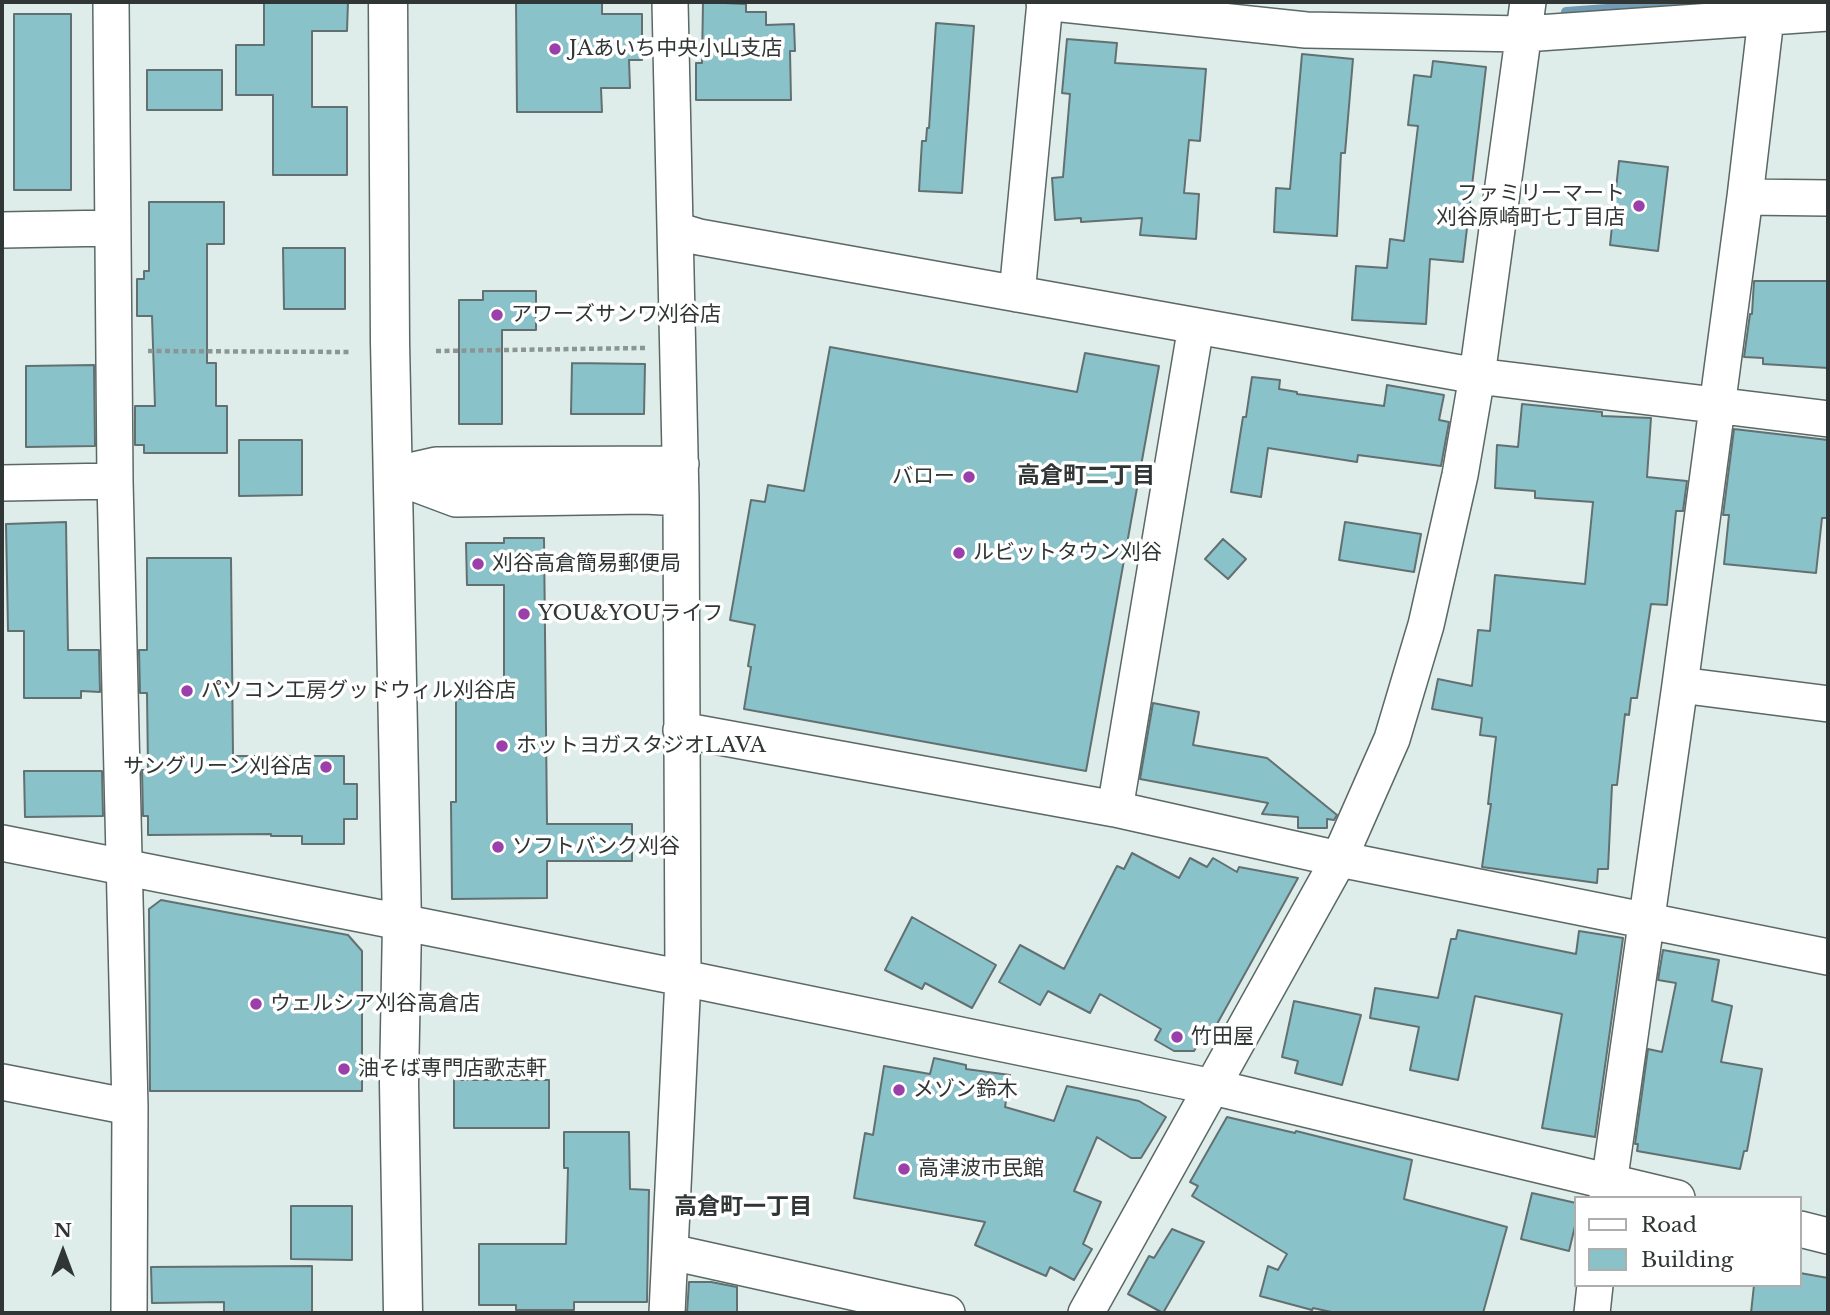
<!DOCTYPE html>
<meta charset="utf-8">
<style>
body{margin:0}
#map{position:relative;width:1830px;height:1315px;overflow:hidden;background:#deede9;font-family:"Libre Baskerville",serif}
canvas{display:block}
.frame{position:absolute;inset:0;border:4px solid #303635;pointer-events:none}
.legend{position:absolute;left:1574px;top:1196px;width:228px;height:91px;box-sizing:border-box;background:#fff;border:2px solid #acafae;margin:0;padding:9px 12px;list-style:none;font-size:21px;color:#303635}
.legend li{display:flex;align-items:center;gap:14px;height:35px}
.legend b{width:35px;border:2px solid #acafae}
.north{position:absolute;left:28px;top:1217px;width:70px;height:70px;-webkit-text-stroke:5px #fff;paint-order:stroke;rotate:0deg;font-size:19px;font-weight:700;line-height:28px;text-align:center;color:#303635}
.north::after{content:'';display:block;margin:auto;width:24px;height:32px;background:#303635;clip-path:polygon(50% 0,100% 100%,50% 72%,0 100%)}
</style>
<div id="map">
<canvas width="1830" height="1315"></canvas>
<div class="frame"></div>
<ul class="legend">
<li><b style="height:9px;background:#fff"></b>Road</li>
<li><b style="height:19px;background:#8ac2ca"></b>Building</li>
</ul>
<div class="north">N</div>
</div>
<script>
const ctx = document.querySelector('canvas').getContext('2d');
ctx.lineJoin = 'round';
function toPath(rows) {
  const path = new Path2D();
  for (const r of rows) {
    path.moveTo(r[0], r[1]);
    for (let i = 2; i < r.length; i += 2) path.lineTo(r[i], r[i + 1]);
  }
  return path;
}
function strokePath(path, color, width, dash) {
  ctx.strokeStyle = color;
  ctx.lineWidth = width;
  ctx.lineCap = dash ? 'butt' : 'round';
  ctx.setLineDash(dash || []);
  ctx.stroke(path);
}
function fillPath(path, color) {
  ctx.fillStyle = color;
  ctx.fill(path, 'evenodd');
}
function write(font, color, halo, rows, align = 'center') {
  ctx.font = font + ' "Libre Baskerville","Noto Sans JP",serif';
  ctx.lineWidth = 7;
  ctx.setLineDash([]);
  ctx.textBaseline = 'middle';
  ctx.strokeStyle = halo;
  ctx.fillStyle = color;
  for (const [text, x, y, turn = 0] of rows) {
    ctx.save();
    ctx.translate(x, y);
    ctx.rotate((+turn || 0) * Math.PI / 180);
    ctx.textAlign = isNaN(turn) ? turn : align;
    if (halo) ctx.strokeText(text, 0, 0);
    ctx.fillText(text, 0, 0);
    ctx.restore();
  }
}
strokePath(toPath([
 [1566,12,1702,2]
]), '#729bb5', 10);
const building = toPath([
 [264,2,348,2,347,31,312,31,312,107,347,107,347,175,273,175,273,95,236,95,236,45,264,45,264,2],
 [516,2,602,2,602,14,642,14,642,60,629,60,630,88,601,88,602,112,517,112,516,2],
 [703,2,746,4,746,12,766,12,766,25,794,24,795,51,790,51,791,100,696,100,696,63,702,63,703,2],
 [14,14,71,14,71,190,14,190,14,14],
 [936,23,974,26,962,193,919,191,922,141,926,141,927,128,929,128,936,23],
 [1067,39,1117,43,1115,63,1206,69,1200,141,1189,140,1184,193,1199,194,1196,239,1140,235,1142,218,1081,222,1081,218,1055,220,1052,178,1063,177,1070,94,1062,93,1067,39],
 [1302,54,1353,59,1345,153,1341,153,1337,236,1274,232,1276,188,1290,189,1302,54],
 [1433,61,1486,67,1463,262,1430,259,1426,324,1352,320,1356,266,1387,268,1390,239,1404,241,1418,126,1408,125,1414,75,1431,77,1433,61],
 [147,70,222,70,222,110,147,110,147,70],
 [1619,161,1668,167,1658,251,1610,245,1619,161],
 [149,202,224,202,224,244,207,244,207,363,216,363,216,406,227,406,227,453,144,453,144,445,135,445,135,406,155,406,152,316,137,316,137,279,144,279,144,271,149,271,149,202],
 [283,248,345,248,345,309,284,309,283,248],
 [1754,281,1828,281,1828,368,1763,364,1763,358,1744,357,1750,314,1752,314,1754,281],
 [483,291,536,291,536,330,502,330,502,424,459,424,459,300,483,300,483,291],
 [830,347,1077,392,1085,353,1159,366,1086,771,744,709,751,667,748,666,755,625,730,620,751,500,765,502,768,485,804,491,830,347],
 [572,363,645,364,644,414,571,414,572,363],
 [94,365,95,446,26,447,26,366,94,365],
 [1252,377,1280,380,1279,389,1297,392,1297,394,1384,406,1387,385,1444,395,1439,420,1449,422,1441,466,1358,455,1357,462,1268,448,1261,497,1231,492,1243,417,1246,417,1252,377],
 [1522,404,1602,412,1602,416,1651,418,1647,477,1687,481,1683,511,1676,511,1667,605,1651,604,1637,698,1631,698,1629,715,1625,714,1617,785,1612,785,1608,869,1598,869,1597,883,1482,867,1491,804,1488,804,1496,737,1480,735,1482,718,1432,709,1438,679,1472,686,1478,630,1490,631,1495,575,1585,584,1593,502,1535,498,1535,491,1495,488,1497,445,1518,447,1522,404],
 [1734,429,1828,440,1828,518,1822,518,1816,573,1724,564,1729,515,1723,515,1734,429],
 [239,440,302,440,302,495,239,496,239,440],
 [66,522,68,650,99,650,100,692,81,691,81,698,24,698,24,631,8,631,6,524,66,522],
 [1345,522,1421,534,1414,572,1339,560,1345,522],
 [504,538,544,538,547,824,632,824,632,861,547,861,547,898,452,899,451,802,456,802,456,699,504,699,504,585,467,585,466,543,504,543,504,538],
 [1223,539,1246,559,1228,579,1205,559,1223,539],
 [147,558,231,558,233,756,344,756,344,784,357,784,357,819,344,819,344,844,302,844,302,836,271,836,271,834,148,835,148,816,143,816,142,770,148,770,147,693,140,693,139,650,147,650,147,558],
 [1153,703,1199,712,1193,745,1267,758,1337,815,1334,820,1327,819,1327,828,1298,828,1298,817,1262,814,1268,803,1140,779,1153,703],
 [24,771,102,771,103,816,25,817,24,771],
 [1132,853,1179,878,1190,858,1207,867,1213,858,1237,872,1239,867,1298,878,1212,1033,1206,1030,1194,1051,1174,1051,1155,1040,1161,1029,1100,994,1090,1013,1048,991,1040,1005,999,982,1020,945,1064,969,1117,866,1124,869,1132,853],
 [161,900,348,935,362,951,362,1091,150,1091,149,909,161,900],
 [912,917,996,965,972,1008,925,983,922,989,885,970,912,917],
 [1458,930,1576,954,1579,931,1623,938,1595,1137,1542,1128,1562,1014,1475,996,1458,1080,1410,1070,1419,1027,1370,1018,1375,988,1438,998,1451,939,1456,939,1458,930],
 [1663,950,1719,960,1712,1001,1732,1006,1721,1062,1762,1069,1747,1151,1744,1151,1740,1169,1637,1151,1638,1144,1635,1144,1648,1049,1662,1052,1676,983,1658,980,1663,950],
 [1294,1001,1361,1015,1342,1085,1295,1073,1298,1061,1282,1057,1294,1001],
 [934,1058,966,1065,966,1069,1010,1075,1005,1107,1054,1121,1067,1086,1139,1101,1166,1117,1141,1158,1131,1158,1097,1137,1074,1191,1101,1202,1083,1244,1092,1249,1074,1280,1050,1267,1046,1276,975,1245,985,1222,854,1198,865,1133,873,1135,884,1066,930,1074,934,1058],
 [454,1080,549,1080,549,1128,454,1128,454,1080],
 [1227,1117,1295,1133,1296,1131,1412,1160,1404,1199,1507,1227,1483,1313,1336,1313,1313,1308,1312,1310,1260,1296,1268,1266,1278,1270,1287,1254,1192,1196,1198,1186,1190,1182,1227,1117],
 [564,1132,629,1132,630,1189,649,1190,647,1302,574,1302,574,1310,516,1310,516,1305,479,1305,479,1244,566,1244,568,1168,564,1168,564,1132],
 [1532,1193,1576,1203,1576,1222,1569,1251,1521,1239,1532,1193],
 [291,1206,352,1206,352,1260,291,1259,291,1206],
 [1172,1229,1204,1242,1163,1313,1128,1294,1149,1256,1154,1258,1172,1229],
 [312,1266,312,1313,224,1313,224,1302,152,1303,151,1267,312,1266],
 [1800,1273,1828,1278,1828,1313,1751,1313,1754,1285,1800,1285,1800,1273],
 [689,1282,711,1282,737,1287,737,1313,687,1313,689,1282]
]);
fillPath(building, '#8ac2ca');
strokePath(building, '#627072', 2);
const minor = toPath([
 [111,2,115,481,130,1107,129,1313],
 [1044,2,1306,30,1524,34,1828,13],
 [1745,197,1828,198],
 [2,230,112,228],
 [676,230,699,237,1477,376,1828,419],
 [1017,294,1045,2],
 [392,475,456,499,645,496,681,498],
 [392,475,436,465,681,464],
 [2,483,115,481],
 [1680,685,1828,704],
 [681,730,1115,809,1339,859,1828,957],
 [1115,809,1196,326],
 [2,843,683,978,1213,1087,1677,1198],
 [2,1082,130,1107],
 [1607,1198,1680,685,1745,197,1766,18],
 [1800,1229,1828,1236],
 [671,1252,947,1313],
 [667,1313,683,978,681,498,670,2],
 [1086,1313,1339,859,1392,739,1426,625,1460,475,1477,376,1528,2],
 [1592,1313,1595,1285]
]);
const tertiary = toPath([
 [388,2,390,342,402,924,399,1083,403,1313]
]);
strokePath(minor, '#5b6865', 38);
strokePath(tertiary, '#5b6865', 41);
strokePath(toPath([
 [148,351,350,352],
 [436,351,645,348]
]), '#8b9694', 4.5, [5, 3.5]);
strokePath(minor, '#fff', 35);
strokePath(tertiary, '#fff', 38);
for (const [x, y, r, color] of [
 [555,49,7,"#9b40ab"],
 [1639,206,7,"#9b40ab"],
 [497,315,7,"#9b40ab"],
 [969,477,7,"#9b40ab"],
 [959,553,7,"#9b40ab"],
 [478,564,7,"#9b40ab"],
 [524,614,7,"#9b40ab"],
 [187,691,7,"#9b40ab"],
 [502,746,7,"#9b40ab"],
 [326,767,7,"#9b40ab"],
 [498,847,7,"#9b40ab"],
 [256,1004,7,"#9b40ab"],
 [1177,1037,7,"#9b40ab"],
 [344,1069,7,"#9b40ab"],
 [899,1090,7,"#9b40ab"],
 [904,1169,7,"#9b40ab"]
]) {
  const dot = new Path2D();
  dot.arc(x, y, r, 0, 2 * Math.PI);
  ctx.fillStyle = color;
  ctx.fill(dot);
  strokePath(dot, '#fff', 2.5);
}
write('21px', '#303635', '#fff', [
 ["JAあいち中央小山支店",569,49],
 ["ファミリーマート",1625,194,"right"],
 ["刈谷原崎町七丁目店",1625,218,"right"],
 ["アワーズサンワ刈谷店",511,315],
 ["バロー",955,477,"right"],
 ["ルビットタウン刈谷",973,553],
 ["刈谷高倉簡易郵便局",492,564],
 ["YOU&YOUライフ",538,614],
 ["パソコン工房グッドウィル刈谷店",201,691],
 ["ホットヨガスタジオLAVA",516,746],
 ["サングリーン刈谷店",312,767,"right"],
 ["ソフトバンク刈谷",512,847],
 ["ウェルシア刈谷高倉店",270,1004],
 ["竹田屋",1191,1037],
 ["油そば専門店歌志軒",358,1069],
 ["メゾン鈴木",913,1090],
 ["高津波市民館",918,1169]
], 'left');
write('bold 23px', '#303635', '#fff', [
 ["高倉町二丁目",1086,477],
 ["高倉町一丁目",743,1208]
]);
</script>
